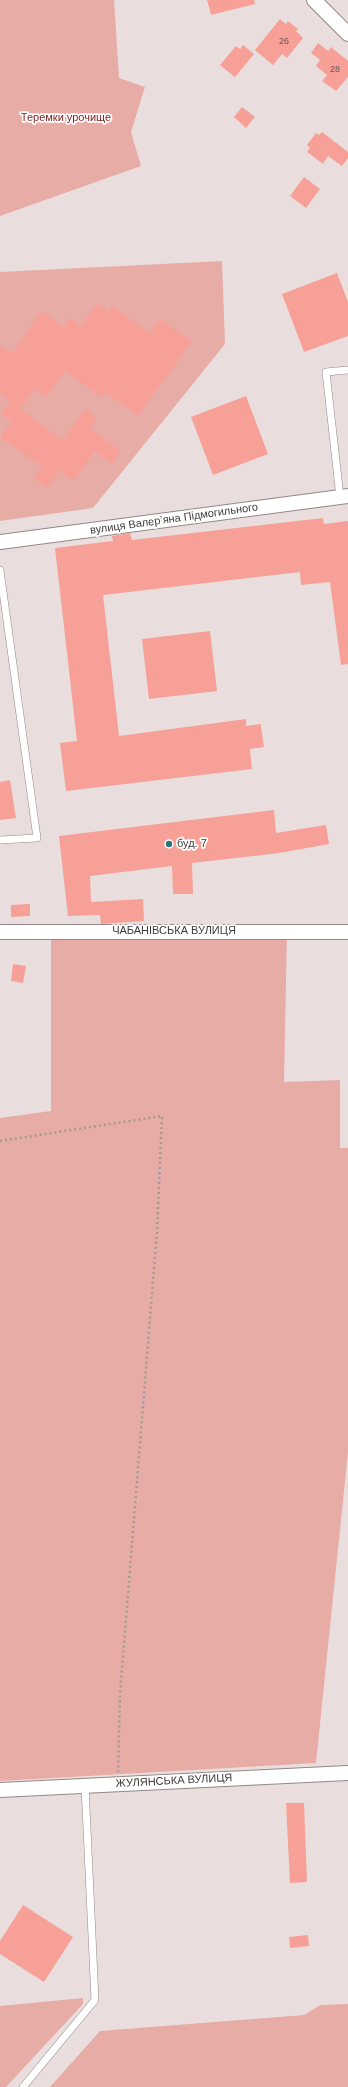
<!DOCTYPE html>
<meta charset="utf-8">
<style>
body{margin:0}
canvas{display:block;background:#e9dedd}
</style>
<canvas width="348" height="2087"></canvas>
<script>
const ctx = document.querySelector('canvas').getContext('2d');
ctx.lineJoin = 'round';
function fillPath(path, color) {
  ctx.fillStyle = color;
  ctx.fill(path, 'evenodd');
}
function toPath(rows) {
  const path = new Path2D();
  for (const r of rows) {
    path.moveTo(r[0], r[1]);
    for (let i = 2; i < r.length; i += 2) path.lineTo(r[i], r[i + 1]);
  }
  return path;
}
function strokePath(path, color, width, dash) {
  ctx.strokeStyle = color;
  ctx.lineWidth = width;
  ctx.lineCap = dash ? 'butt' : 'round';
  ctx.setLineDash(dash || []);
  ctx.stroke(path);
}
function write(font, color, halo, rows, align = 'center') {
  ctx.font = font + ' Arial,sans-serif';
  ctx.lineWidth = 3.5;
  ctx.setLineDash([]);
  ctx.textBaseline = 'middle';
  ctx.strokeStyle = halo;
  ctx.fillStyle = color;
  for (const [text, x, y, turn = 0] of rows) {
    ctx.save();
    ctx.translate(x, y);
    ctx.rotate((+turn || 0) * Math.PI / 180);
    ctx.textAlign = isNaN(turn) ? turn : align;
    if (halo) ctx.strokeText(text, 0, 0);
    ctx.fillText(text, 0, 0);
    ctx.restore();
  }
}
fillPath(toPath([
 [0,0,114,0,119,78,145,87,131,132,141,166,0,216],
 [222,261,225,344,93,508,0,521,0,272],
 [287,931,284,1082,340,1080,340,1148,348,1148,348,1452,316,1763,0,1781,0,1118,51,1111,51,932],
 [83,1998,83,2004,6,2087,0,2087,0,2006],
 [348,2004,348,2087,50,2087,100,2031,304,2015,320,2005]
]), '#e8aca6');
fillPath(toPath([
 [207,0,254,0,255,4,211,15],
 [280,19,286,24,288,21,298,29,296,31,303,38,287,58,282,54,273,65,255,50],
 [318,43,328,51,331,47,348,61,348,77,336,91,322,81,327,75,316,66,320,60,311,53],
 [243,45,254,54,235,77,220,65,236,46,240,49],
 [242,107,255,117,246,128,234,117],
 [322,132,348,152,348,158,342,166,328,156,323,164,307,152,310,148,307,145,316,133,319,135],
 [304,177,320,189,306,208,290,196],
 [337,273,348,302,348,336,304,352,282,294],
 [97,303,108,311,112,306,150,333,160,319,192,341,138,416,105,392,102,398,65,371,46,397,35,389,20,409,63,440,85,409,97,418,90,428,121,451,112,464,95,451,74,481,59,471,47,488,34,478,42,467,0,437,12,421,1,414,10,401,0,394,0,345,12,353,42,311,63,327,70,318,81,326],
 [246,396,268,454,213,475,191,417],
 [323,518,324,524,348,521,348,664,341,665,330,582,301,585,300,572,103,595,119,736,246,719,246,726,261,724,261,727,264,747,250,749,252,769,66,791,60,743,77,741,55,548,113,541,112,536,130,533,132,540],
 [210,631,217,691,149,699,142,639],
 [10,780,16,818,0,820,0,782],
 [274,810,276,833,326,825,329,844,279,853,192,863,193,894,173,894,172,866,90,876,91,902,143,899,144,921,101,924,100,915,68,916,59,836],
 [30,904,30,916,11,917,11,905],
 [13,964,26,966,23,983,11,981],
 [286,1803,304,1803,307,1882,290,1883],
 [23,1905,73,1937,44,1982,0,1954,0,1941],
 [308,1935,309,1946,290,1948,289,1937]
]), '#f6a097');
const lane = toPath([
 [340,497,326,372,348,370],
 [0,570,37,838,0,840],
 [23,2087,95,2000,85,1786]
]);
const street = toPath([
 [314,0,348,34],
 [0,542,348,496],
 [0,932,348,932],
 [0,1790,348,1773]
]);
strokePath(lane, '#928887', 8);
strokePath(street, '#928887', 16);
strokePath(toPath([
 [0,1141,162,1116,157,1231,120,1694,118,1772]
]), '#a29a99', 2.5, [2, 3]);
strokePath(lane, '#fff', 7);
strokePath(street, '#fff', 14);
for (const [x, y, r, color] of [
 [169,844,4,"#2c747d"]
]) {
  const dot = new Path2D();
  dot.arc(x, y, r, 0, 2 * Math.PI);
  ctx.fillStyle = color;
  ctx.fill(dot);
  strokePath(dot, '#fff', 1.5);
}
write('9px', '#6e5452', null, [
 ["26",284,42],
 ["28",335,70]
]);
write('11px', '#811e1e', '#fff', [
 ["Теремки урочище",66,118]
]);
write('11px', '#403b3b', '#fff', [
 ["вулиця Валерʼяна Підмогильного",174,519,-8],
 ["ЧАБАНІВСЬКА ВУЛИЦЯ",174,931],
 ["ЖУЛЯНСЬКА ВУЛИЦЯ",174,1781,-3]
]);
write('11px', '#403b3b', '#fff', [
 ["буд. 7",177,844]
], 'left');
</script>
